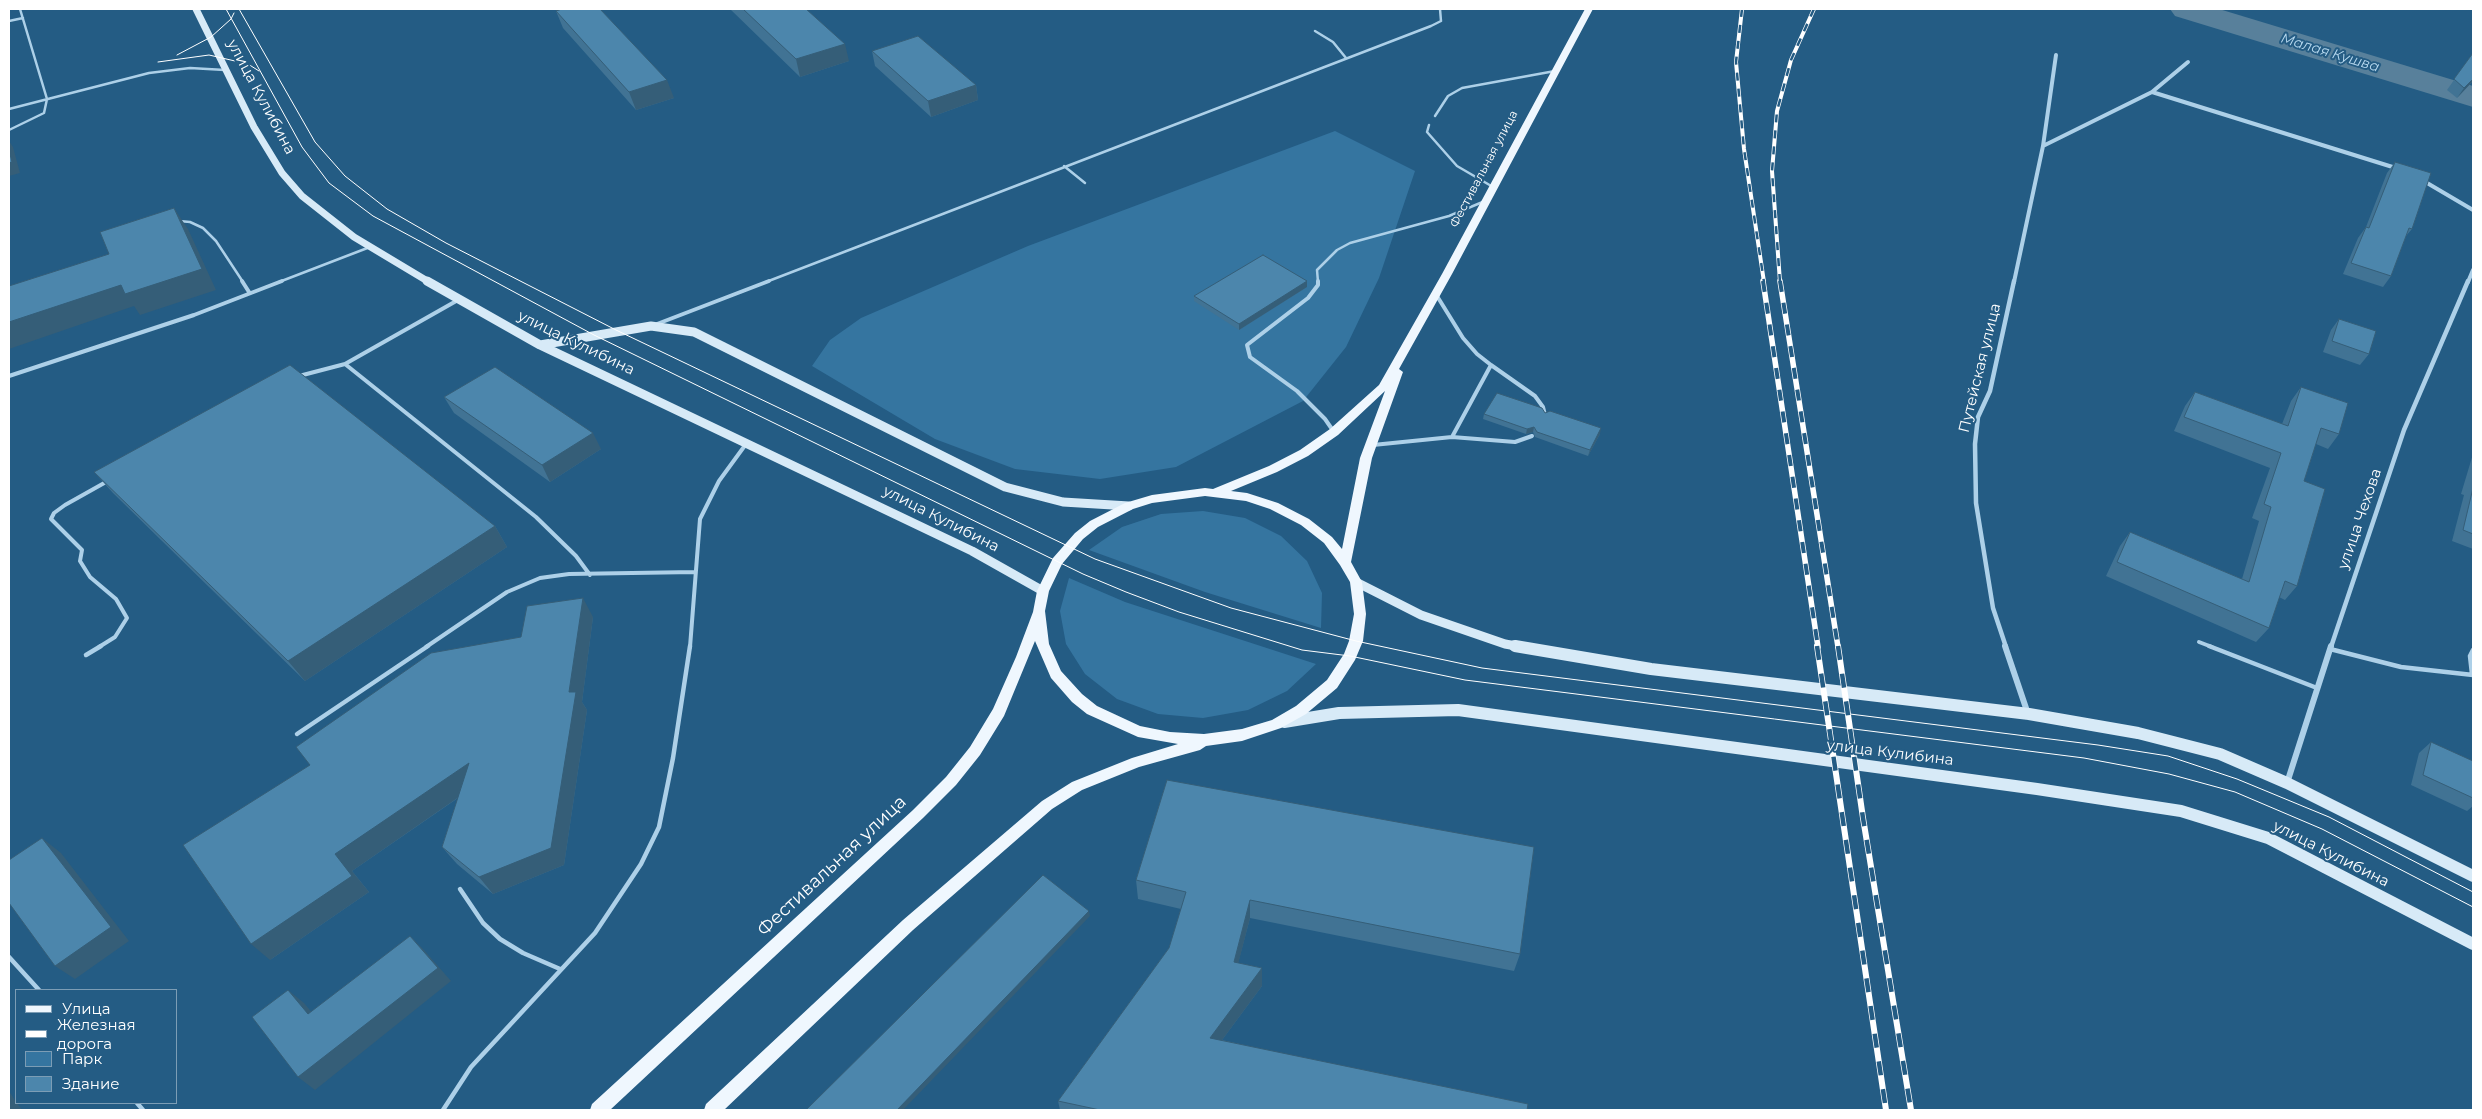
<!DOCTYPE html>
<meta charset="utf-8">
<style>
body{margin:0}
#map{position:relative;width:2482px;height:1119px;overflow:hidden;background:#245c84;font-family:Montserrat,sans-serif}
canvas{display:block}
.frame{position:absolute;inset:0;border:10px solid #fff;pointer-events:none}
.legend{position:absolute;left:15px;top:989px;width:162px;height:115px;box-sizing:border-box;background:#245c84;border:1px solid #7c9db5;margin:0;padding:6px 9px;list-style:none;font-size:15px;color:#fff}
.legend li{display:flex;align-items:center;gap:10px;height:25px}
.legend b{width:25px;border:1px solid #7c9db5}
</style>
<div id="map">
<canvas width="2482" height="1119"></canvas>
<div class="frame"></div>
<ul class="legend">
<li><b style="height:6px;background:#eff7fe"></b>Улица</li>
<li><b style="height:6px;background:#fff"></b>Железная дорога</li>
<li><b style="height:14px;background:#3575a0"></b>Парк</li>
<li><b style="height:14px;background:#4c86ac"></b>Здание</li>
</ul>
</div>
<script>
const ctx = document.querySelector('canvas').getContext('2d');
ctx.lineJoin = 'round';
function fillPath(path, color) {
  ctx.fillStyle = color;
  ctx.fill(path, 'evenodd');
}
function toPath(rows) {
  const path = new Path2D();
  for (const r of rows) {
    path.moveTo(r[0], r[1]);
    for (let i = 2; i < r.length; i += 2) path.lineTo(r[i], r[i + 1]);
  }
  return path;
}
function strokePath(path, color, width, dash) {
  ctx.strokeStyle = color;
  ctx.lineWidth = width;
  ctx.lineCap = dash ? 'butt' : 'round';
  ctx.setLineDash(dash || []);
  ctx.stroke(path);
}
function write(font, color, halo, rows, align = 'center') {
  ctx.font = font + ' Montserrat,sans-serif';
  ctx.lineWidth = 4;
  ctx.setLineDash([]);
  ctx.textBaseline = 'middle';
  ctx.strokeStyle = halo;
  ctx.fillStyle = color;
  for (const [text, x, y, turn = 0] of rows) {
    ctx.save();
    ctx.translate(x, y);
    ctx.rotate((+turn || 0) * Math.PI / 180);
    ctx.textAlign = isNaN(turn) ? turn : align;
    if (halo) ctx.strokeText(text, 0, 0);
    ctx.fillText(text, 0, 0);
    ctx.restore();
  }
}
fillPath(toPath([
 [1335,131,1415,171,1379,278,1346,347,1303,401,1176,467,1100,479,1015,469,935,439,812,366,830,340,861,318,1028,246],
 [1203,511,1245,518,1281,536,1307,561,1322,593,1321,628,1205,592,1089,550,1122,527,1161,514],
 [1069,578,1125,602,1316,664,1287,691,1248,710,1203,718,1158,714,1117,699,1085,674,1066,644,1060,611]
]), '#3575a0');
fillPath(toPath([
 [2170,9,2219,9,2473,86,2473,107,2175,16,2170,9]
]), '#58809b');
strokePath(toPath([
 [9,21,23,18],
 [1315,31,1333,42,1346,58],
 [9,109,149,73,190,68,225,70],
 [1435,116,1448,96,1462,88,1555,71],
 [1429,125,1427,132,1457,166,1493,187],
 [9,130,44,113,47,99,20,9],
 [1064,166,1085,183],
 [179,221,190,222,203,228,216,241,243,282],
 [279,282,370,247],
 [766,282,1431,26,1441,21,1440,9],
 [1318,282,1317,270,1337,250,1350,243,1449,216,1485,201]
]), '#add0e8', 2.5);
strokePath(toPath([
 [242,281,249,292],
 [1318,281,1318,285,1308,298,1247,345,1250,357,1297,391,1325,419,1334,432],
 [657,324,769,281],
 [345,364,536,517,576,556,590,575],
 [1491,365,1535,396,1543,407,1545,415],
 [9,376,194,315,282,281],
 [299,376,345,364,458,300],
 [1452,437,1515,442,1532,436],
 [1373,445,1452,437,1491,365,1477,354,1463,338,1437,296],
 [2199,642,2212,647],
 [99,647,115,637,127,618,116,599,90,577,80,561,82,550,51,519,54,513,65,505,106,482],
 [426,647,507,592,540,578,569,574,695,572],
 [690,647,700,519,719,481,746,444]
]), '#add0e8', 4);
strokePath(toPath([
 [2209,646,2317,688],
 [2330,649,2401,667,2473,675],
 [86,655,101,646],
 [2472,674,2470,656,2473,650],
 [297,734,428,646],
 [460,889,483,923,500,939,523,953,560,969],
 [9,957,39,990],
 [137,1103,143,1110],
 [443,1110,471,1067,595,933,641,864,659,827,673,758,690,646]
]), '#add0e8', 4.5);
strokePath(toPath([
 [2152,92,2188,62],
 [2043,146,2152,92,2399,169],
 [2422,180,2473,210],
 [2014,282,2043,146,2056,55],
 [2468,282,2473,270]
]), '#add0e8', 4);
strokePath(toPath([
 [2006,647,1993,608,1976,503,1975,444,1978,417,1990,391,2014,281],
 [2331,647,2404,430,2468,281]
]), '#add0e8', 4.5);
strokePath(toPath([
 [2005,646,2028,714],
 [2287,783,2331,646]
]), '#add0e8', 6);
strokePath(toPath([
 [196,9,254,127,282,173,302,196,354,237,429,282]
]), '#d7eaf7', 7);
strokePath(toPath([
 [427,281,540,345,972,551,1043,591],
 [540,345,651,326,694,332,1005,487,1063,502,1129,506],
 [1356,582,1421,615,1505,644,1522,647]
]), '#d7eaf7', 9);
strokePath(toPath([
 [1515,646,1651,669,2029,714,2138,733,2220,754,2287,783,2473,876],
 [1284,722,1339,713,1458,710,2037,789,2181,811,2268,838,2473,944]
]), '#d7eaf7', 12);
fillPath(toPath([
 [1585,9,1593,9,1452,274,1399,369,1403,372,1372,458,1351,562,1362,582,1366,614,1363,641,1355,660,1337,688,1306,714,1281,728,1242,741,1206,746,1200,750,1139,767,1082,790,1052,809,913,930,724,1110,704,1110,706,1104,903,920,1042,801,1072,782,1132,758,1178,744,1138,737,1087,714,1072,702,1051,678,1035,641,1004,716,980,755,956,785,923,818,610,1110,590,1110,592,1104,913,810,946,777,970,747,993,709,1016,657,1033,612,1037,591,1053,558,1075,533,1090,521,1125,503,1152,495,1205,488,1213,489,1269,466,1300,450,1330,429,1379,385,1442,274,1585,9],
 [1385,391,1360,458,1342,549,1332,537,1309,519,1278,503,1247,493,1231,491,1277,472,1308,456,1338,435,1385,391],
 [1205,496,1246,501,1270,509,1301,525,1324,543,1340,565,1350,582,1354,614,1349,641,1344,654,1327,680,1296,706,1272,720,1242,729,1204,734,1170,732,1140,726,1097,706,1082,694,1061,671,1049,644,1045,611,1049,591,1062,564,1083,539,1098,527,1133,509,1152,503,1205,496]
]), '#eff7fe');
strokePath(toPath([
 [226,9,302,147,329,183,373,216,594,335,1083,574,1126,592,1179,612,1302,650,1350,656,1465,680,2084,758,2169,774,2235,792,2322,829,2473,907],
 [239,9,315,142,345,176,387,209,446,243,616,330,1095,559,1231,608,1356,641,1482,668,2098,745,2168,756,2237,779,2329,817,2473,892],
 [177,55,211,37,231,19,234,13],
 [158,62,209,55,248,64,259,71]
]), '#fff', 1);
const railFar2 = toPath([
 [1742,9,1736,62,1744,149,1764,282],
 [1780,282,1772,171,1777,111,1791,60,1814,9]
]);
const railFar1 = toPath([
 [1763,281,1818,647],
 [1780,281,1838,647]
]);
const rail = toPath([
 [1817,646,1886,1110],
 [1838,646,1863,818,1911,1110]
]);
strokePath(railFar2, '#fff', 4);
strokePath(railFar1, '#fff', 5.5);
strokePath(rail, '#fff', 6);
strokePath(railFar2, '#245c84', 2.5, [8]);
strokePath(railFar1, '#245c84', 4, [11]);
strokePath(rail, '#245c84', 4.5, [14]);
fillPath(toPath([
 [730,9,806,9,849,61,800,77],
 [556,11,674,98,636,110,563,28],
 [872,51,976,85,978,100,931,117,875,66],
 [2473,53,2473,81,2457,98,2447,90],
 [2395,162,2412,229,2406,236,2391,276,2383,287,2343,274,2358,238,2366,227,2387,173],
 [1307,287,1239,330,1194,301,1194,296],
 [2339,319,2369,354,2360,365,2323,352,2331,330],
 [2301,387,2339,434,2328,449,2316,444,2304,481,2297,586,2285,600,2279,597,2269,628,2256,642,2106,576,2120,546,2130,532,2242,579,2259,521,2252,518,2270,468,2174,431,2185,406,2195,392,2282,424,2291,401],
 [444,397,601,449,550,482,454,413],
 [1545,413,1600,434,1588,456,1535,437,1533,432,1526,434,1483,419,1484,414],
 [2473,454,2473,549,2452,541,2464,495,2461,494],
 [94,472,495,526,507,547,305,681,113,493],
 [593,617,582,702,587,710,564,865,493,894,457,864,442,847,458,798,352,871,369,892,270,960,521,637],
 [2431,742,2473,798,2473,806,2467,811,2411,785,2419,753],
 [1167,780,1520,954,1514,971,1250,918,1238,963,1262,968,1262,986,1222,1040,1527,1110,1060,1110,1058,1101,1169,948,1181,909,1138,899,1136,880]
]), '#417394');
fillPath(toPath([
 [845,44,849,61,800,77,796,59],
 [2473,79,2473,81,2457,98,2464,88],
 [667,80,674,98,636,110,629,92],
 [976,85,978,100,931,117,928,101],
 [9,141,13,147,20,173,9,176],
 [174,208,188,229,216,290,140,315,134,306,9,349,9,322,121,285],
 [1307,281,1307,287,1239,330,1239,324],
 [1534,427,1533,432,1526,434,1527,429],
 [1601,428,1600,434,1588,456,1590,450],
 [593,433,601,449,550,482,542,465],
 [495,526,507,547,305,681,288,661],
 [583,598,593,617,582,702,587,710,564,865,493,894,479,877,569,692],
 [469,763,482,781,352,871,369,892,270,960,251,944,335,854],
 [42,838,61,853,129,941,75,979,55,966],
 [1250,900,1250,918,1234,980,1234,962],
 [1089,911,1090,916,903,1110,897,1110],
 [410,936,424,950,451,981,315,1090,298,1077],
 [1262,968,1262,986,1211,1055,1210,1038],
 [288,990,304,1003,324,1027,308,1014],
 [9,1091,16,1102,16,1103,17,1103,22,1110,9,1110]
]), '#355e78');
const building = toPath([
 [562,9,600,9,667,80,629,92,556,11,562,9],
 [743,9,806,9,845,44,796,59,743,9],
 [918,36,976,85,928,101,872,51,918,36],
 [2473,53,2473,79,2464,88,2454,79,2473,53],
 [9,150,12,162,9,163,9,150],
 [2395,162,2431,173,2412,229,2409,228,2391,276,2351,263,2366,227,2369,228,2395,162],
 [174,208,202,269,125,294,121,285,9,322,9,286,109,254,100,232,174,208],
 [1263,255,1307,281,1239,324,1194,296,1263,255],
 [2339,319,2376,331,2369,354,2332,341,2339,319],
 [290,365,495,526,288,661,94,472,290,365],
 [495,367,593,433,542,465,444,397,495,367],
 [2301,387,2348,403,2339,434,2321,428,2304,481,2325,489,2297,586,2285,581,2269,628,2117,562,2130,532,2249,582,2271,507,2264,504,2281,453,2184,417,2195,392,2288,426,2301,387],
 [1497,393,1542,408,1545,413,1550,411,1601,428,1590,450,1537,432,1534,427,1527,429,1484,414,1497,393],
 [2473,488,2473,534,2463,530,2473,488],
 [583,598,569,692,576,692,551,848,479,877,442,847,469,763,335,854,352,876,251,944,183,845,310,765,296,747,431,653,521,637,527,606,583,598],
 [2431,742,2473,761,2473,798,2423,775,2431,742],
 [1167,780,1534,847,1520,954,1250,900,1234,962,1262,968,1210,1038,1528,1104,1527,1110,1100,1110,1058,1101,1169,948,1186,892,1136,880,1167,780],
 [42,838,111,927,55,966,9,903,9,860,42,838],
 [1043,875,1089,911,897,1110,806,1110,1043,875],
 [410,936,438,968,298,1077,252,1017,288,990,308,1014,410,936]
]);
fillPath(building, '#4c86ac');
strokePath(building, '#355e78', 1);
write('12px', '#fff', '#245c84', [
 ["Фестивальная улица",1484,169,-62]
]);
write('italic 14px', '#b8daf0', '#245c84', [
 ["Малая Кушва",2330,53,17]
]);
write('15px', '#fff', '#245c84', [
 ["улица Кулибина",261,97,62],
 ["улица Кулибина",576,343,26],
 ["Путейская улица",1980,368,-76],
 ["улица Кулибина",941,519,27],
 ["улица Чехова",2360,519,-71],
 ["улица Кулибина",1890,753,7],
 ["улица Кулибина",2331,854,27]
]);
write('18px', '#fff', '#245c84', [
 ["Фестивальная улица",832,866,-43]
]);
</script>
